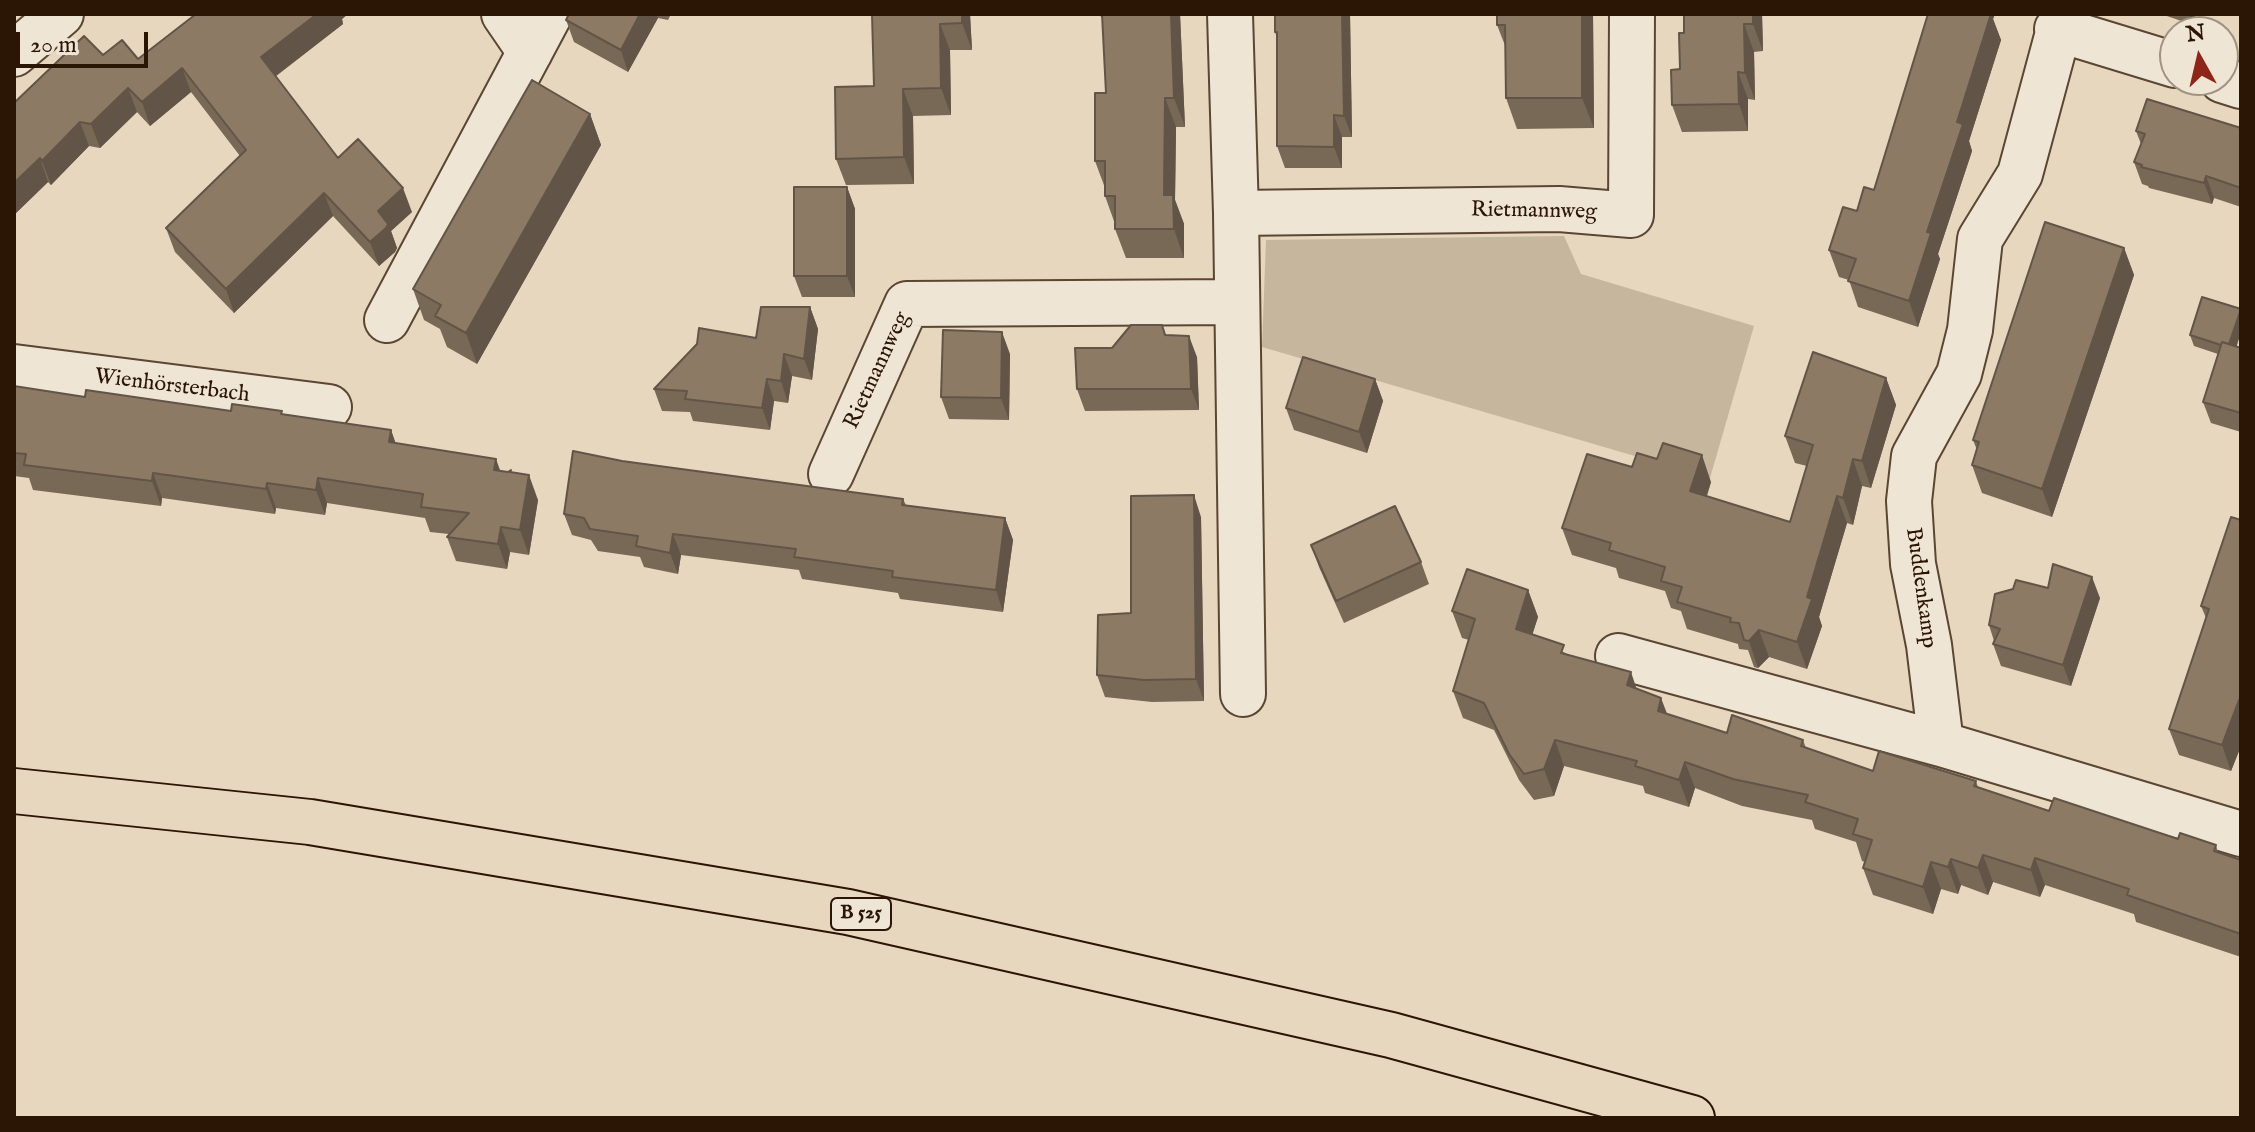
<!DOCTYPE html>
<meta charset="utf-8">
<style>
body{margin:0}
#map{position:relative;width:2255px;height:1132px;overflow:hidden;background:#e6d7be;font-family:"IM FELL English",serif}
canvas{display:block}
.frame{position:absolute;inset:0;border:16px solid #2b1504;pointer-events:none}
.north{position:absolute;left:2159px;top:16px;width:80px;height:80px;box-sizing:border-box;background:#efe5d5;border:2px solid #a19281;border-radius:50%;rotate:352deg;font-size:22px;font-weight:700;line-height:32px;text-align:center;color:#2b1504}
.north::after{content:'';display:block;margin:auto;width:28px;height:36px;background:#8f2418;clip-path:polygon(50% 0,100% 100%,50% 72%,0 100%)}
.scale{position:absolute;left:16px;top:32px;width:132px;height:36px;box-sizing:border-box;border:4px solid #2b1504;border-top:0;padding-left:10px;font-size:24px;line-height:28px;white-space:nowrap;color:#2b1504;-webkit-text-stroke:6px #efe5d5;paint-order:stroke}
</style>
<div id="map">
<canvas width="2255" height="1132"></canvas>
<div class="frame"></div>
<div class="north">N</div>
<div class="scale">20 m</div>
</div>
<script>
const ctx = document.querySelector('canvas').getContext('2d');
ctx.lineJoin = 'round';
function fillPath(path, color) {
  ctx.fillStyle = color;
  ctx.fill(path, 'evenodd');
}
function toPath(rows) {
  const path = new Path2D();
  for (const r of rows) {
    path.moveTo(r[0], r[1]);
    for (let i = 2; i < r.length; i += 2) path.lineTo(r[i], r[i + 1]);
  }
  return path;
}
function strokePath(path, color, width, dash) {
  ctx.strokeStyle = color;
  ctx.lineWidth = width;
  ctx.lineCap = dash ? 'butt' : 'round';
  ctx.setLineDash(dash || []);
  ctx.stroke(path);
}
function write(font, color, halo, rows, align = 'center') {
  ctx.font = font + ' "IM FELL English",serif';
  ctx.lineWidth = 6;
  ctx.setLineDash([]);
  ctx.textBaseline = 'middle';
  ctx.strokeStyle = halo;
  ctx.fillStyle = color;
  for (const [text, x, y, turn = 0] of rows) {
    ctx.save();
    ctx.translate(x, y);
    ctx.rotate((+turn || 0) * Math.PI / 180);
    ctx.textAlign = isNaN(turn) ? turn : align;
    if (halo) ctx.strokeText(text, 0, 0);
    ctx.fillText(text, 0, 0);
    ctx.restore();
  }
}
fillPath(toPath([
 [1564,236,1581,274,1754,326,1710,478,1262,347,1266,240]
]), '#c6b69e');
const minor = toPath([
 [504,14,530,52],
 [1230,14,1236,213,1243,694],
 [2063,14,2020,174,1980,239,1970,330,1959,374,1914,456,1909,501,1913,564,1929,645,1941,744,2241,834],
 [2057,29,2175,65],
 [14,54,61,14],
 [2222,80,2241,86],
 [1236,213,1559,209,1631,215,1632,14],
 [387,320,550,14],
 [14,367,329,407],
 [831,474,907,304,1236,302],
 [1618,656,1941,744]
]);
const primary = toPath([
 [14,791,310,822,848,912,1391,1035,1692,1118]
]);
strokePath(minor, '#5a4632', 48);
strokePath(primary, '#2b1504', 48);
strokePath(minor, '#efe5d5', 44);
strokePath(primary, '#e6d7be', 44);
fillPath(toPath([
 [196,14,348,14,342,19,343,24,275,77,338,158,412,212,391,231,397,248,395,252,379,266,333,216,234,313,175,252,166,228,240,156,191,92,150,126,137,112,100,148,89,146,51,185,48,182,14,215,84,36,103,55,138,59],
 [569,14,671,14,668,20,658,18,628,72,574,42,566,20],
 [872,14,997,14,997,16,970,15,972,50,950,50,951,115,913,116,914,184,846,185,836,159,874,86],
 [1099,14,1180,14,1185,127,1176,127,1175,200,1184,224,1184,258,1126,258,1115,229,1115,224,1105,196,1105,188,1095,161,1106,93,1102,17,1101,17],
 [1350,14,1352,137,1342,137,1342,168,1285,168,1277,146,1277,38,1275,32],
 [1497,14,1593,14,1594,128,1517,129,1506,98,1506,48,1497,25],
 [1684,14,1762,14,1763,51,1754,52,1755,100,1748,99,1748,131,1682,132,1672,105,1680,69,1684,33],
 [1924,14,1995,14,1993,19,2001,40,1969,141,1972,151,1938,254,1940,259,1918,327,1858,307,1849,280,1839,277,1829,250,1857,211,1874,190,1928,15],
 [2161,14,2196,14,2193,25],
 [590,114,601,145,477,364,447,347,440,329,424,320,413,289],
 [2241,128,2241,207,2214,198,2212,204,2149,188,2148,186,2142,184,2134,162,2141,144,2136,131],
 [847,187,855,209,855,297,802,297,794,276],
 [2124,248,2134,275,2052,517,1982,493,1972,465,1977,450,1973,440],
 [810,307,818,329,812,380,792,376,788,403,774,401,770,430,693,421,690,412,662,411,654,389,756,338],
 [2241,310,2241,332,2236,347,2241,348,2241,432,2211,423,2203,402,2218,354,2194,346,2190,335],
 [1162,325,1166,335,1197,357,1199,410,1085,411,1077,389,1112,348],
 [1010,354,1009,420,949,419,941,397],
 [1886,378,1896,405,1871,488,1862,486,1853,525,1847,523,1819,617,1822,626,1807,669,1769,657,1758,668,1754,667,1748,650,1739,649,1738,644,1687,629,1681,611,1671,608,1665,591,1619,578,1616,568,1572,555,1562,528,1632,467,1711,482,1707,496,1790,522,1807,466,1795,463,1785,436],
 [1375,379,1383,401,1367,453,1294,430,1286,408],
 [14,386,85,397,231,411,283,414,391,430,395,443,500,471,512,473,538,500,529,555,510,552,507,569,456,561,447,537,449,534,430,532,425,518,327,503,325,515,276,508,275,514,162,498,161,506,33,490,29,478,14,476],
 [622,461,903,499,906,505,1005,518,1013,540,1003,612,900,599,898,593,802,579,799,570,681,555,678,574,644,567,640,557,598,551,591,540,572,535,564,514],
 [1201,517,1204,701,1152,702,1105,697,1097,675,1131,613],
 [2241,520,2241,746,2231,771,2179,755,2169,729,2206,618,2201,606],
 [1311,545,1421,562,1429,584,1344,623,1319,567],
 [2048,588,2100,598,2071,686,2001,666,1993,644,1994,641,1989,625],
 [1528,590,1538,617,1532,634,1567,654,1637,689,1667,714,1727,733,1803,740,1806,748,1873,771,1976,781,1978,787,2049,811,2178,839,2216,845,2218,853,2241,860,2241,957,2136,922,2134,914,2045,885,2040,897,1993,882,1988,895,1961,885,1958,894,1941,889,1933,914,1873,895,1863,868,1865,862,1862,861,1856,842,1815,829,1812,820,1742,806,1695,788,1689,807,1645,793,1643,786,1564,766,1554,796,1534,800,1519,780,1494,730,1463,718,1453,691,1469,640,1462,638,1452,611]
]), '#786957');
fillPath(toPath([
 [316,14,348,14,342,19,343,24,269,81,261,57],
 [640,14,657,14,658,18,628,72,621,50],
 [962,14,970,14,972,50,962,23],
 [1171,14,1180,14,1185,127,1174,98],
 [1342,14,1350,14,1352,137,1344,116],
 [1582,14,1593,14,1594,128,1582,98],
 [1753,14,1762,14,1763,51,1753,24],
 [1980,14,1995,14,1993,19,2001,40,1969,141,1972,151,1938,254,1940,259,1918,327,1909,301,1957,122],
 [2189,14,2196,14,2193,25],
 [940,24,950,50,951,115,941,88],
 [1744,24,1754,52,1755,100,1745,73],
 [182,68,191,92,150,126,142,102],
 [1738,72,1748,99,1748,131,1739,104],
 [128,88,137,112,100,148,91,124],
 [903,89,913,116,914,184,904,157],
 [1165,98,1176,127,1175,200,1184,224,1184,258,1174,229,1164,195],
 [590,114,601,145,477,364,466,333],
 [1334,115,1342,137,1342,168,1334,147],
 [80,122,89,146,51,185,42,161],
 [40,158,48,182,14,215,14,183],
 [2206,176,2214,198,2212,204,2204,183],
 [847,187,855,209,855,297,847,276],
 [403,188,412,212,391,231,397,248,395,252,379,266,370,242,378,211],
 [324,193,333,216,234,313,226,289],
 [2124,248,2134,275,2052,517,2042,489],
 [810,307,818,329,812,380,804,359],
 [2241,309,2241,332,2233,358,2229,347],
 [1002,332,1010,354,1009,420,1001,398],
 [1189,336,1197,357,1199,410,1191,389],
 [784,354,792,376,788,403,781,381],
 [1886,378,1896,405,1871,488,1862,461],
 [767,379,774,401,770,430,762,408],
 [1375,379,1383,401,1367,453,1359,432],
 [391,430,400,455,389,442],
 [1702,455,1711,482,1699,518,1690,491],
 [496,459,505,484,494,470],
 [1853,459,1862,486,1853,525,1843,498],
 [153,473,162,498,161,506,152,481],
 [529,475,538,500,529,555,520,530],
 [318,478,327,503,325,515,316,490],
 [267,483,276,508,275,514,266,489],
 [1194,495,1201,517,1204,701,1196,679],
 [1837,496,1847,523,1819,617,1822,626,1807,669,1797,642,1807,597],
 [1005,518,1013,540,1003,612,996,590],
 [501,527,510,552,507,569,498,544],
 [673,534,681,555,678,574,670,553],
 [2092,577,2100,598,2071,686,2063,665],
 [1528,590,1538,617,1526,655,1516,629],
 [1759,630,1769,657,1758,668,1749,641],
 [1631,672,1640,699,1627,685],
 [1661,698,1671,724,1658,711],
 [2239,700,2241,706,2241,746,2231,771,2222,745],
 [1555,740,1564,766,1554,796,1544,769],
 [1685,762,1695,788,1689,807,1679,780],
 [1983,855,1993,882,1988,895,1978,868],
 [2035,858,2045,885,2040,897,2031,870],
 [1951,859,1961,885,1958,894,1948,867],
 [1931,862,1941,889,1933,914,1923,887]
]), '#625547');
const building = toPath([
 [196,14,317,14,261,57,338,158,358,139,403,188,378,211,388,224,386,228,370,242,324,193,226,289,166,228,246,150,182,68,142,102,128,88,91,124,80,122,42,161,40,158,14,183,14,103,84,36,103,55,122,40,138,59,196,14],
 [569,14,640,14,621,50,566,20,569,14],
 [872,14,962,14,962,23,940,24,941,88,903,89,904,157,836,159,835,87,874,86,872,14],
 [1102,14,1171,14,1174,98,1165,98,1164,195,1173,195,1174,229,1115,229,1115,196,1105,196,1105,161,1095,161,1095,93,1106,93,1102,14],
 [1275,14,1342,14,1344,116,1334,115,1334,147,1277,146,1277,32,1275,32,1275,14],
 [1497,14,1582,14,1582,98,1506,98,1505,25,1497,25,1497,14],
 [1684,14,1753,14,1753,24,1744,24,1745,73,1738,72,1739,104,1672,105,1671,70,1680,69,1679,33,1684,33,1684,14],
 [1928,14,1991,14,1957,122,1963,124,1927,232,1931,233,1909,301,1848,281,1856,259,1829,250,1843,207,1857,211,1864,187,1874,190,1928,14],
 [532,80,590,114,466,333,435,316,441,305,413,289,532,80],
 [2147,99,2241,128,2241,188,2206,176,2204,183,2141,167,2142,165,2134,162,2145,134,2136,131,2147,99],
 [794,187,847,187,847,276,794,276,794,187],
 [2045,222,2124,248,2042,489,1972,465,1979,442,1973,440,2045,222],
 [2202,297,2241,309,2229,344,2222,342,2221,345,2190,335,2202,297],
 [761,307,810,307,804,359,784,354,781,381,767,379,762,408,685,399,687,391,654,389,697,344,699,328,756,338,761,307],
 [1131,325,1162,325,1165,335,1189,336,1191,389,1077,389,1075,348,1112,348,1131,325],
 [943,330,1002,332,1001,398,941,397,943,330],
 [2222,342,2241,348,2241,413,2203,402,2222,342],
 [1813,352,1886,378,1862,461,1853,459,1843,498,1837,496,1807,597,1812,599,1797,642,1759,630,1749,641,1744,640,1739,623,1730,622,1731,618,1677,602,1682,587,1661,581,1665,567,1609,550,1611,543,1562,528,1587,454,1632,467,1637,453,1657,459,1663,443,1702,455,1690,491,1790,522,1813,445,1785,436,1813,352],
 [1303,357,1375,379,1359,432,1286,408,1303,357],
 [14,386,85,397,86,390,231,411,232,404,282,411,281,414,391,430,389,442,496,459,494,470,508,472,511,470,510,472,529,475,520,530,501,527,498,544,447,537,469,513,421,507,423,494,318,478,316,490,267,483,266,489,153,473,152,481,24,465,26,454,14,453,14,386],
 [573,451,622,461,903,499,902,505,1005,518,996,590,892,577,893,571,794,557,796,549,673,534,670,553,636,546,638,536,590,529,584,518,564,514,573,451],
 [1194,495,1196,679,1144,680,1097,675,1098,615,1131,613,1131,496,1194,495],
 [1395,506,1421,562,1336,601,1311,545,1395,506],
 [2231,517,2241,520,2241,701,2239,700,2222,745,2169,729,2209,609,2201,606,2231,517],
 [2053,564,2092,577,2063,665,1993,644,2000,629,1989,625,1995,594,2013,589,2016,580,2048,588,2053,564],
 [1467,569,1528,590,1516,629,1564,645,1561,653,1631,672,1627,685,1661,698,1658,711,1727,733,1732,715,1803,740,1801,746,1873,771,1879,751,1976,781,1974,786,2049,811,2054,798,2178,839,2180,833,2216,845,2214,851,2241,860,2241,934,2127,895,2129,889,2035,858,2031,870,1983,855,1978,868,1951,859,1948,867,1931,862,1923,887,1863,868,1872,840,1853,834,1858,819,1805,802,1808,795,1733,779,1685,762,1679,780,1635,766,1637,761,1555,740,1544,769,1524,774,1509,754,1484,703,1453,691,1475,619,1452,611,1467,569]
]);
fillPath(building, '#8c7a65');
strokePath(building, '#625547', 2);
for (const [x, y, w] of [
 [861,914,60]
]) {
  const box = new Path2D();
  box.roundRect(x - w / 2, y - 16, w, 32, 6);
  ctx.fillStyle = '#efe5d5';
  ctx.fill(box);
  strokePath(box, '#2b1504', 2);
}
write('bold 20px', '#2b1504', null, [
 ["B 525",861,914]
]);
write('22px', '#2b1504', '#efe5d5', [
 ["Rietmannweg",1534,212,1],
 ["Rietmannweg",878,371,-65],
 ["Wienhörsterbach",172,387,7],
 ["Buddenkamp",1920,588,82]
]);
</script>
